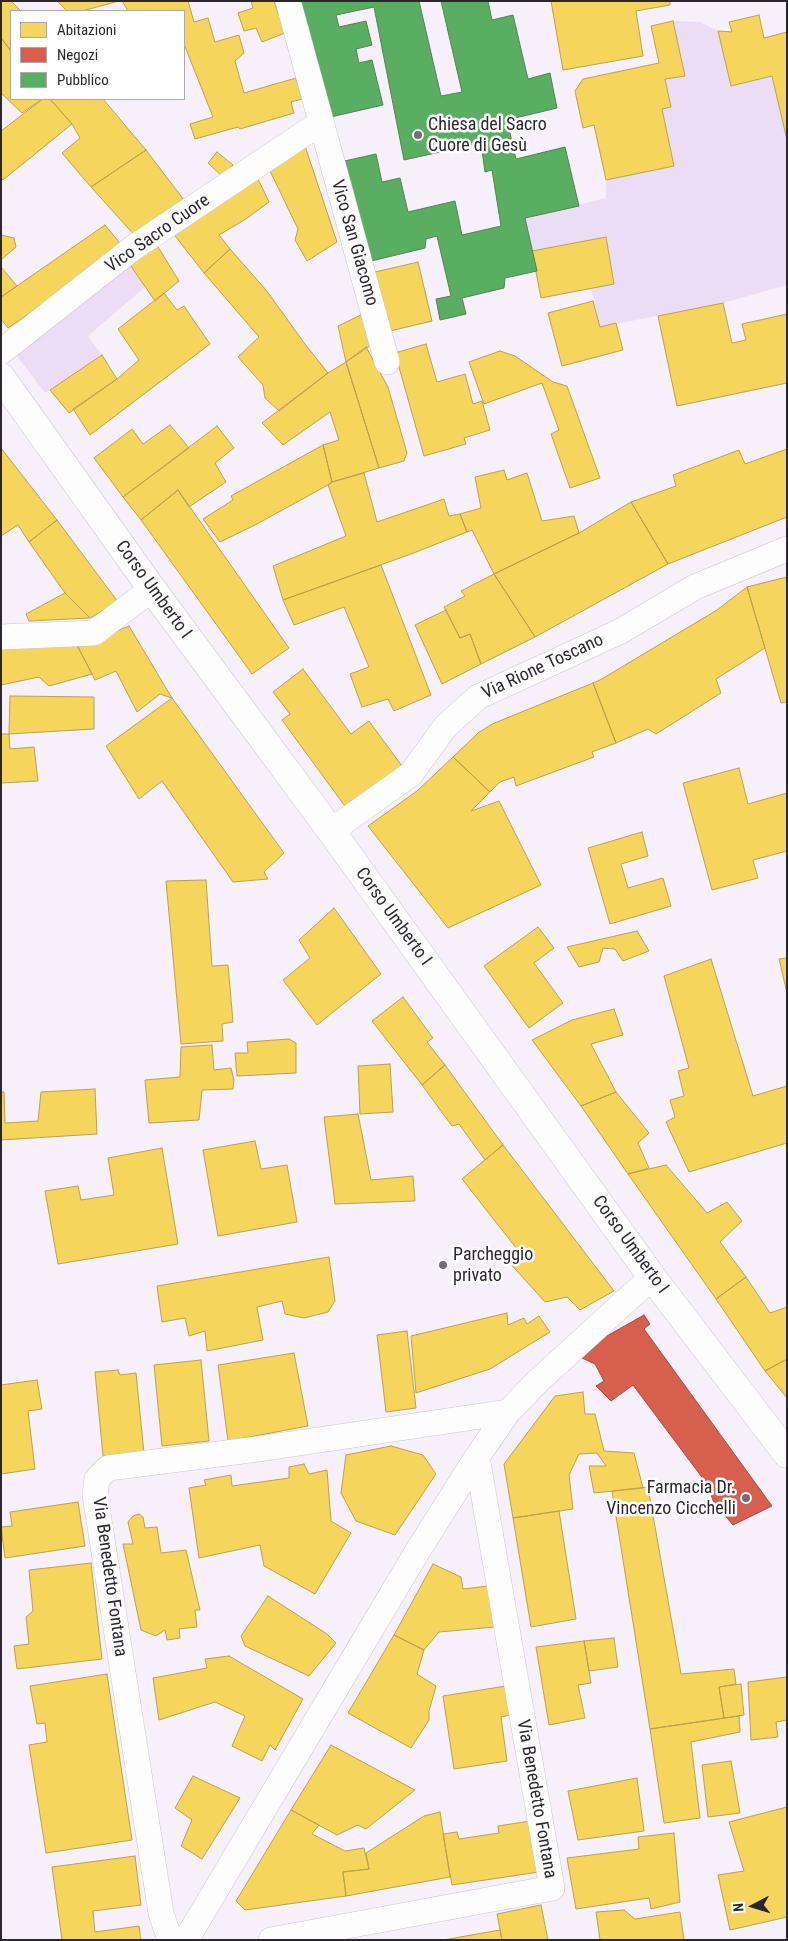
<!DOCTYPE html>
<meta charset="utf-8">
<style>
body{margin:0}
#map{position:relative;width:788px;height:1941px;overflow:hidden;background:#f7f0fb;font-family:"Roboto Condensed",sans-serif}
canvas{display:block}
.frame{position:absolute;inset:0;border:2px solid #2c272e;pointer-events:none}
.legend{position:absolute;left:10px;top:10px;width:175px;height:90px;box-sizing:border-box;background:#fff;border:1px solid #aba9ab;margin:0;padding:6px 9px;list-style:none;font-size:15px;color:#2c272e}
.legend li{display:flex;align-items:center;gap:10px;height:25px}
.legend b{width:25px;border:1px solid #aba9ab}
.north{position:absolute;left:728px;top:1881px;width:50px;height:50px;-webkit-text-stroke:4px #fff;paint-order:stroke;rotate:265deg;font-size:14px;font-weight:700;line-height:20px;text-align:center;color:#2c272e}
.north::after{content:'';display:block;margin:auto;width:18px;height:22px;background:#2c272e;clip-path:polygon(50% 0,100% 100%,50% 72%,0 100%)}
</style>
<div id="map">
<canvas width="788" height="1941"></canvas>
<div class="frame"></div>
<ul class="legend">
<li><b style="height:14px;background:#f6d55c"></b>Abitazioni</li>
<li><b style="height:14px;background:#d6604d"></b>Negozi</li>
<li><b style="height:14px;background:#5aae61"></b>Pubblico</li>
</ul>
<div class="north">N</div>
</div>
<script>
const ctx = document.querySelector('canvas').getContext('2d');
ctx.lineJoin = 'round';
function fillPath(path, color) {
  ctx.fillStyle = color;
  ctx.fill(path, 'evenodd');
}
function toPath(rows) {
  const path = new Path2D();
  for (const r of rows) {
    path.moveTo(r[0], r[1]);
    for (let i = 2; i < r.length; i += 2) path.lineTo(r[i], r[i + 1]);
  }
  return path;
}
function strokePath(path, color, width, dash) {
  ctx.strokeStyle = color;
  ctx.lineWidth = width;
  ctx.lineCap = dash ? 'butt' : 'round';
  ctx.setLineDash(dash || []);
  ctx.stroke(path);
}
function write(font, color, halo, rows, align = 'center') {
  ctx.font = font + ' "Roboto Condensed",sans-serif';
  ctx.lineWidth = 5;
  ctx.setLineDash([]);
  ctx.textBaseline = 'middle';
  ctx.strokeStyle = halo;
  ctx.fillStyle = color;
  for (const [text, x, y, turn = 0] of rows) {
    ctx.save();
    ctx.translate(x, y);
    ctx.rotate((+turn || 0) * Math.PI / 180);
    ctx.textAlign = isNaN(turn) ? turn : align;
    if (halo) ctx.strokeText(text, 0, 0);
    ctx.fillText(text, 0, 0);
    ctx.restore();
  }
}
fillPath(toPath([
 [673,21,700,22,718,31,731,86,772,76,787,140,787,285,723,303,600,327,591,288,614,284,606,237,532,251,525,218,606,198,606,180,673,166,662,109,671,107,665,79,685,75],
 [128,262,145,287,88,336,102,355,45,393,13,351]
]), '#eddcf6');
const homes = toPath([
 [1,1,11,1,21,11,11,11,11,51,1,38,1,1],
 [57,1,119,1,82,11,67,11,57,1],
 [122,1,188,1,194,22,208,18,215,42,239,35,244,53,235,61,244,93,296,78,302,99,291,102,294,113,240,129,238,127,195,139,190,124,213,117,184,44,184,11,128,11,122,1],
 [251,1,274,1,285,33,262,42,256,28,244,31,238,13,253,8,251,1],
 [551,1,670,1,670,5,636,11,643,56,563,70,551,1],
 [759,15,764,38,787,32,787,140,772,76,731,86,718,31,732,32,729,22,759,15],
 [673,21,685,76,665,79,671,107,662,109,674,166,606,180,594,125,583,128,575,91,583,79,659,63,651,26,673,21],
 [1,38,11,51,11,99,42,99,22,113,1,93,1,38],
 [43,99,50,99,72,124,3,180,1,178,1,131,43,99],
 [50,99,103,99,146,150,91,187,62,153,80,138,72,124,50,99],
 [305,146,337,242,307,261,295,240,298,229,270,171,305,146],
 [146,150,187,204,137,238,91,187,146,150],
 [217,152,233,165,223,177,208,163,217,152],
 [258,179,269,202,246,219,219,235,230,249,204,273,172,232,258,179],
 [105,225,124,248,8,328,1,319,1,297,105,225],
 [1,235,14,238,16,247,1,260,1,235],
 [606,237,614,284,541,298,532,251,606,237],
 [155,242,179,281,155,301,128,262,155,242],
 [230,249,266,290,305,344,328,373,279,411,265,398,263,385,238,357,259,337,204,273,230,249],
 [418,262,432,321,390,331,375,272,418,262],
 [1,267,17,286,1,297,1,267],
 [164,293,177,310,184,306,210,344,90,435,73,409,117,379,139,360,118,329,164,293],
 [593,301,600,327,616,323,623,350,562,366,548,313,593,301],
 [723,303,732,343,746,340,742,324,787,314,787,383,677,406,658,316,723,303],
 [365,313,374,343,346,362,338,326,365,313],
 [426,344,437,382,465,374,473,404,482,401,490,430,464,438,466,444,424,456,395,353,426,344],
 [366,347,388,387,407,453,404,461,379,468,346,362,366,347],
 [500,351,515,356,553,382,567,386,600,478,570,488,551,434,559,430,542,383,484,404,469,362,500,351],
 [102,355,117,379,69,413,50,390,102,355],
 [346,362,379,468,332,482,323,445,339,440,330,412,283,445,262,423,328,373,346,362],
 [170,425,189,448,123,497,94,458,132,429,143,444,170,425],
 [217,426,234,448,215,463,226,482,189,507,178,490,141,520,123,497,217,426],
 [323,445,332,482,328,485,255,525,220,542,203,519,233,500,231,496,323,445],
 [1,448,57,520,29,542,18,525,1,536,1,448],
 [787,449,787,517,668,564,631,502,676,486,673,475,739,450,745,464,787,449],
 [504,470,507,480,527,473,542,521,574,516,579,533,494,574,472,530,467,532,460,514,481,508,475,477,504,470],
 [364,473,377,522,444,499,449,516,460,514,467,532,411,554,283,600,273,566,346,536,328,485,332,482,364,473],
 [178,490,289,648,252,674,141,520,178,490],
 [631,502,668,564,535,637,494,574,579,533,631,502],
 [57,520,118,602,90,618,65,593,29,542,57,520],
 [381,565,431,695,394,711,388,699,362,707,350,674,369,667,344,607,294,625,283,600,381,565],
 [494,574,535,637,481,664,470,634,460,638,444,607,465,596,461,591,494,574],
 [787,577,787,702,781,703,747,587,787,577],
 [747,587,765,648,716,679,721,693,656,734,648,729,616,743,593,683,600,680,717,610,747,587],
 [65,593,90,618,29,621,26,614,65,593],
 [446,610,460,638,470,634,481,664,442,684,415,625,446,610],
 [129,626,172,698,160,694,137,712,116,671,95,680,78,647,129,626],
 [77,640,78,647,92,674,49,686,39,677,1,685,1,645,77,640],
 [303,669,351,734,369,721,402,766,347,809,282,720,290,714,273,692,303,669],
 [593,683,616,743,592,752,594,757,516,786,514,777,500,782,490,792,453,757,478,733,492,724,593,683],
 [10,696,94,697,94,729,9,734,10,696],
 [172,698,284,853,264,872,268,879,233,882,162,781,139,799,106,746,172,698],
 [1,734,9,734,10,749,34,747,38,781,1,783,1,734],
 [453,757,490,792,471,811,499,801,541,885,448,928,368,826,417,791,453,757],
 [739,768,748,804,787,793,787,851,753,860,758,878,712,890,683,783,739,768],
 [642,832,648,856,621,864,628,888,663,878,671,906,610,924,588,848,642,832],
 [206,880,212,966,228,965,233,1022,222,1024,223,1041,181,1044,166,881,206,880],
 [334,908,381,974,317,1025,283,980,310,958,299,940,334,908],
 [538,927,554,948,534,963,563,1003,529,1028,484,966,538,927],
 [637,931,649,951,623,961,615,949,603,948,599,962,579,967,567,947,637,931],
 [787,958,787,993,779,959,787,958],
 [711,959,753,1096,787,1086,787,1143,689,1172,666,1122,675,1117,670,1100,684,1096,678,1071,689,1068,664,976,711,959],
 [403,997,433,1038,427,1042,445,1065,422,1085,372,1021,403,997],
 [614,1009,623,1035,591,1044,616,1092,581,1106,532,1040,572,1020,614,1009],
 [289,1039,296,1043,296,1073,237,1076,235,1053,248,1053,247,1042,289,1039],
 [212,1045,214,1070,231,1068,234,1080,233,1089,202,1090,199,1120,149,1123,145,1080,180,1077,181,1047,212,1045],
 [390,1064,393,1112,360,1114,358,1066,390,1064],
 [445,1065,503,1145,485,1160,459,1124,452,1126,422,1085,445,1065],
 [95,1089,97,1134,1,1140,1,1092,4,1092,5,1123,38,1121,41,1092,95,1089],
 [616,1092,649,1133,638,1143,649,1168,628,1174,581,1106,616,1092],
 [358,1114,371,1180,413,1176,415,1201,335,1204,324,1117,358,1114],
 [255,1141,261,1169,287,1165,297,1222,218,1236,203,1150,255,1141],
 [503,1145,614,1291,580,1310,567,1297,545,1302,508,1261,517,1249,462,1179,503,1145],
 [162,1148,178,1244,58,1264,45,1191,78,1186,81,1200,114,1195,108,1158,162,1148],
 [666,1165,707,1213,727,1202,742,1221,720,1242,746,1277,716,1299,628,1174,666,1165],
 [329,1257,335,1301,328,1312,304,1318,285,1314,282,1301,257,1307,263,1340,207,1351,205,1331,189,1336,185,1318,162,1322,157,1286,329,1257],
 [746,1277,770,1313,787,1307,787,1359,765,1371,716,1299,746,1277],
 [507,1313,508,1325,524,1318,527,1324,539,1316,550,1332,490,1369,416,1393,411,1336,507,1313],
 [407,1331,416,1408,386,1412,377,1335,407,1331],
 [294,1353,308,1426,228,1441,218,1365,294,1353],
 [787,1359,787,1398,765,1371,787,1359],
 [201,1360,209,1441,162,1446,154,1365,201,1360],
 [118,1370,120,1375,136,1373,144,1453,103,1456,95,1372,118,1370],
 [37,1380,42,1409,28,1411,35,1469,1,1474,1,1385,37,1380],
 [583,1392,585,1414,595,1414,604,1451,634,1453,643,1488,594,1493,589,1466,606,1466,597,1453,579,1454,569,1475,573,1509,513,1518,504,1464,555,1396,583,1392],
 [391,1446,423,1455,436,1474,395,1535,356,1521,341,1493,346,1455,391,1446],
 [304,1464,309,1474,327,1470,331,1521,351,1533,315,1594,264,1566,260,1545,199,1558,189,1488,206,1485,204,1480,231,1475,232,1486,289,1478,289,1467,304,1464],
 [648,1487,681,1674,734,1669,736,1684,719,1687,724,1718,650,1729,612,1491,648,1487],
 [78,1502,85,1546,5,1558,1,1527,12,1526,10,1512,78,1502],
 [559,1511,576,1619,531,1627,513,1518,559,1511],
 [139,1514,143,1517,145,1528,157,1527,161,1553,186,1550,200,1610,195,1610,197,1627,179,1629,180,1638,167,1640,165,1630,156,1636,141,1630,123,1544,133,1544,128,1522,133,1516,139,1514],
 [91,1563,102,1659,17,1669,14,1646,29,1644,26,1617,33,1611,29,1570,91,1563],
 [433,1564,461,1577,463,1589,488,1586,495,1627,439,1632,424,1650,394,1635,433,1564],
 [268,1596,327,1634,336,1643,309,1676,245,1646,241,1636,268,1596],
 [394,1635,424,1650,417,1674,436,1686,429,1711,429,1720,411,1748,348,1713,394,1635],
 [614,1638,618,1667,589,1671,584,1641,614,1638],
 [584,1641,591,1683,578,1685,585,1718,549,1725,536,1647,584,1641],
 [229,1656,303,1699,275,1750,270,1745,262,1761,232,1746,245,1716,215,1702,159,1720,153,1678,207,1668,205,1659,229,1656],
 [107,1674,132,1840,46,1853,29,1745,47,1742,45,1723,37,1724,30,1686,107,1674],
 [787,1677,787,1720,776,1722,778,1737,751,1740,748,1682,787,1677],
 [741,1684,744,1715,724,1718,719,1687,741,1684],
 [506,1686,510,1715,501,1717,507,1761,454,1769,443,1696,506,1686],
 [739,1716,740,1732,691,1742,700,1818,664,1823,650,1729,739,1716],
 [331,1745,415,1790,366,1829,358,1825,337,1835,291,1810,331,1745],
 [731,1761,740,1813,708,1817,702,1765,731,1761],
 [193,1776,240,1798,202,1859,181,1846,192,1820,175,1808,193,1776],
 [637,1778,644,1831,578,1840,568,1791,637,1778],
 [787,1807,787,1917,730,1930,718,1875,744,1871,729,1822,787,1807],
 [291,1810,319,1825,312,1834,345,1851,364,1848,369,1869,343,1872,346,1896,245,1910,236,1901,291,1810],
 [440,1812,450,1877,346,1896,343,1872,369,1869,366,1853,424,1816,440,1812],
 [530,1821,539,1872,452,1885,443,1834,457,1832,459,1839,499,1833,498,1826,530,1821],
 [674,1833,680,1902,651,1909,649,1898,576,1909,567,1858,639,1849,638,1837,674,1833],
 [135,1856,141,1905,93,1911,95,1932,139,1926,141,1940,62,1940,52,1867,135,1856],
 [541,1905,548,1940,502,1940,497,1914,541,1905],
 [624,1910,635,1919,680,1912,684,1940,600,1940,596,1912,624,1910],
 [500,1930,502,1940,443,1940,500,1930]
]);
fillPath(homes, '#f6d55c');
strokePath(homes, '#b9a14e', 1);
const shops = toPath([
 [644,1315,650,1324,644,1329,772,1506,733,1525,714,1503,707,1484,633,1385,611,1401,596,1386,604,1381,595,1364,582,1358,605,1337,644,1315]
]);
fillPath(shops, '#d6604d');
strokePath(shops, '#a34f44', 1);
const public = toPath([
 [296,1,419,1,441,96,462,92,441,1,488,1,492,20,513,15,528,79,550,73,557,108,507,120,516,159,565,147,579,206,525,218,537,271,505,278,504,288,462,298,466,314,440,320,436,299,451,296,437,236,426,239,425,248,363,263,340,162,376,154,382,182,400,178,408,212,455,201,462,235,501,226,492,170,485,172,481,143,404,160,374,7,336,15,339,27,366,21,372,45,356,49,359,63,372,60,383,105,322,119,296,1]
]);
fillPath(public, '#5aae61');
strokePath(public, '#4c8652', 1);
const street = toPath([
 [288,1,387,362],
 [1,352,133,248,320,123],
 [1,637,94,633,152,589],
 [331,831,411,774,445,727,478,697,621,631,695,587,787,549],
 [170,1940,161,1913,95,1495,97,1479,108,1468,258,1449,508,1412],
 [186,1940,417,1552,477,1457,508,1412,538,1381,652,1277],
 [271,1940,552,1888,477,1457]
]);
const secondary = toPath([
 [1,377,152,589,331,831,652,1277,787,1454]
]);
strokePath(street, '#cac5cd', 26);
strokePath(secondary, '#cac5cd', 29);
strokePath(street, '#fefdfe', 25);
strokePath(secondary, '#fefdfe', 28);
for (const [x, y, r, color] of [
 [418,135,5,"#736d76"],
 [443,1265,5,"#736d76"],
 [746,1498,5,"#736d76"]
]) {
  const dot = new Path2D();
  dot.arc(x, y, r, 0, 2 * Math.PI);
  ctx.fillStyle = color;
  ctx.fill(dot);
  strokePath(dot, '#fff', 2);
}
write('18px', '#2c272e', '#fff', [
 ["Chiesa del Sacro",428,125],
 ["Cuore di Gesù",428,146],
 ["Parcheggio",453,1255],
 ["privato",453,1276],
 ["Farmacia Dr.",736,1488,"right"],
 ["Vincenzo Cicchelli",736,1509,"right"]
], 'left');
write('18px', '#2c272e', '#fff', [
 ["Vico Sacro Cuore",158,234,-35],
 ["Vico San Giacomo",354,243,74],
 ["Corso Umberto I",153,590,54],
 ["Via Rione Toscano",543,667,-25],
 ["Corso Umberto I",393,917,54],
 ["Corso Umberto I",630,1245,54],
 ["Via Benedetto Fontana",109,1577,82],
 ["Via Benedetto Fontana",536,1799,80]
]);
</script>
